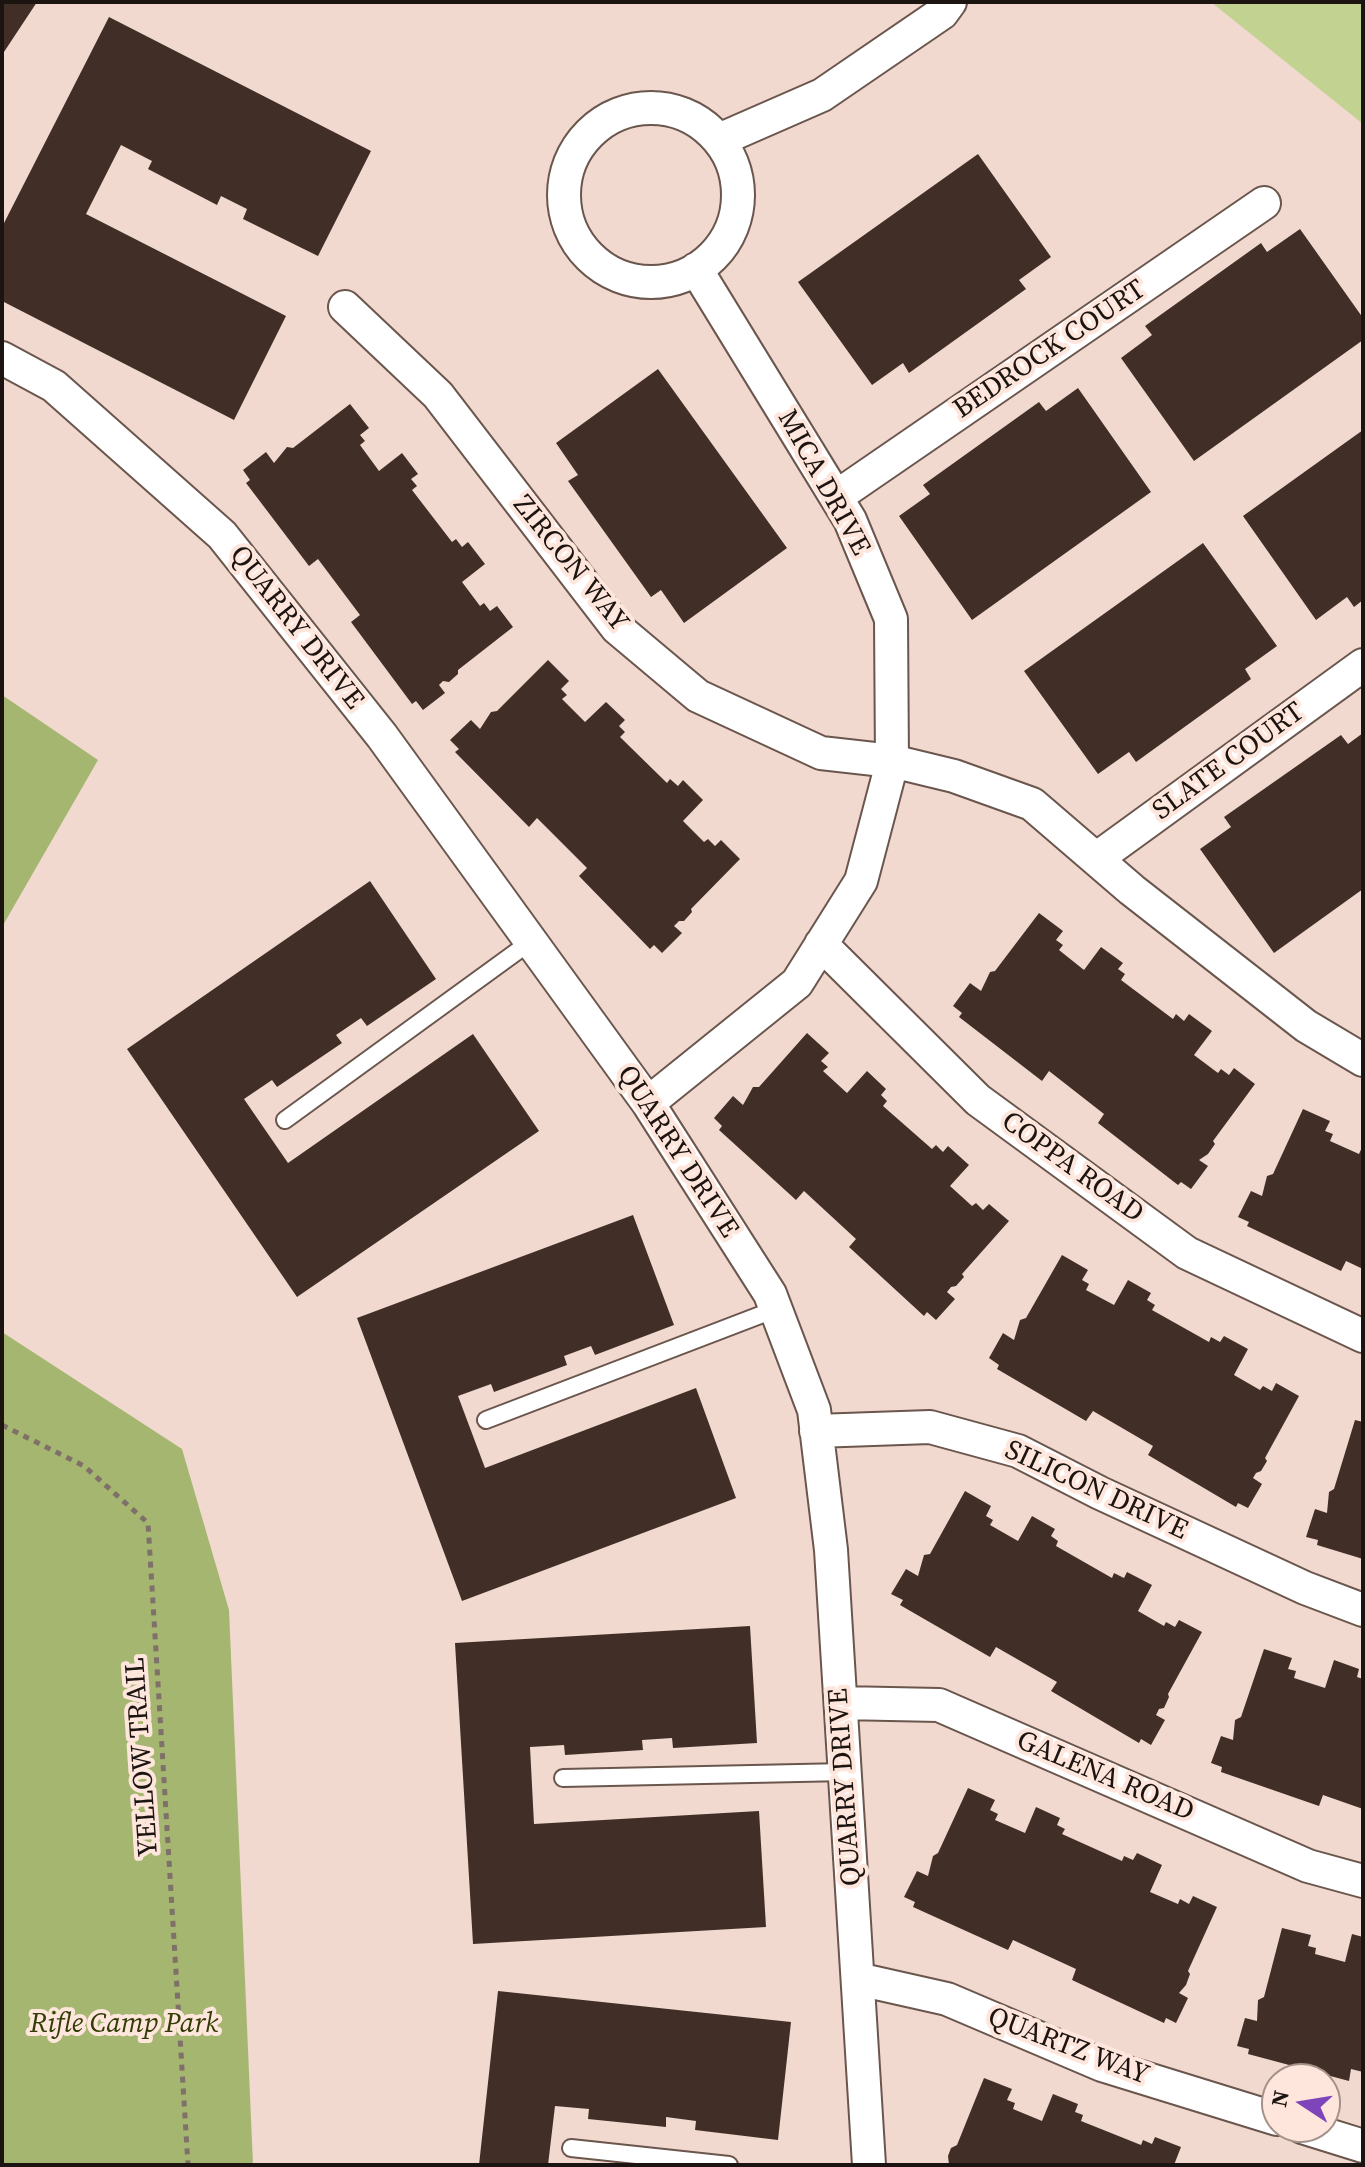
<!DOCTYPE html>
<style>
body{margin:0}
#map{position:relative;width:1365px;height:2167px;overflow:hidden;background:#f1d9cf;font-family:"Source Serif 4",serif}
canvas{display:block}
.frame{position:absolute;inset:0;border:4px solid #1c1410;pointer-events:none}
.north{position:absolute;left:1261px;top:2063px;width:80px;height:80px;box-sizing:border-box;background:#fee6dc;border:2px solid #a4928a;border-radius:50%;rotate:282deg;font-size:22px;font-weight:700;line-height:32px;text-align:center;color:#1c1410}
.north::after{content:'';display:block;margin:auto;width:28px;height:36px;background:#7e44ba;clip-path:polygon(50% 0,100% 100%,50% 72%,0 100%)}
</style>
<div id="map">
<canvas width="1365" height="2167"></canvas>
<div class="frame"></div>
<div class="north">N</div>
</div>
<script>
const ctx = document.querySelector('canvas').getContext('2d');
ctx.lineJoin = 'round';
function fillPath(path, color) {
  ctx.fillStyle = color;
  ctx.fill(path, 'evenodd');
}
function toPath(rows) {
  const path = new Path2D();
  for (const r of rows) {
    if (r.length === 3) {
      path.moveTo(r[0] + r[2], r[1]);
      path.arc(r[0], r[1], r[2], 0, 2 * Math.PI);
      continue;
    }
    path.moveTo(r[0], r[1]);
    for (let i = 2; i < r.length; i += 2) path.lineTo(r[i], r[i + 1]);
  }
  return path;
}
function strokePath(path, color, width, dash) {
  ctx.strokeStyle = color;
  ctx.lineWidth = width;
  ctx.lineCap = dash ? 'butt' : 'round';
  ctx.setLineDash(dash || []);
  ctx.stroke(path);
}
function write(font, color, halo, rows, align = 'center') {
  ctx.font = font + ' "Source Serif 4",serif';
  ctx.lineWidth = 8;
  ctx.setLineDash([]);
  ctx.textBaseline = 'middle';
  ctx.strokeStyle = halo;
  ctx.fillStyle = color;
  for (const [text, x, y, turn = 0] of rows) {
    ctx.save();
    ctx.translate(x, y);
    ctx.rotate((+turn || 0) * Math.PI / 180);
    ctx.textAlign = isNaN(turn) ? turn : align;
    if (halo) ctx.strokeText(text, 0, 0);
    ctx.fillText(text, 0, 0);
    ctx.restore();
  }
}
fillPath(toPath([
 [1211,2,1363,2,1363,124]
]), '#c1d291');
fillPath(toPath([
 [2,695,98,760,2,927],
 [2,1332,182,1449,229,1610,253,2165,2,2165]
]), '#a5b670');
fillPath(toPath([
 [2,2,37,2,2,55],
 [109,17,371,151,318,256,243,219,247,209,221,196,217,205,148,169,152,161,121,145,86,214,286,316,234,420,2,301,2,227],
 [978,154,1051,257,1019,280,1026,289,909,373,903,363,872,385,798,282],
 [1300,229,1363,318,1363,340,1194,461,1121,358,1152,335,1145,326,1261,243,1267,252],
 [658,369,787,548,684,623,661,590,651,597,568,481,578,475,556,443],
 [1078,388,1151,492,972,620,899,516,930,494,923,485,1039,402,1046,411],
 [350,404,369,428,360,435,365,441,360,445,379,471,402,453,418,474,411,479,417,486,412,490,452,542,456,539,462,547,468,542,485,564,462,582,480,606,484,603,490,611,497,606,513,627,458,670,458,674,449,682,443,681,439,685,445,693,423,710,416,701,412,704,351,622,360,615,318,559,309,566,246,483,250,480,243,470,266,452,274,463,287,447,293,448],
 [1363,430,1363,600,1354,607,1347,597,1316,620,1243,516],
 [1203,543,1277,646,1245,669,1251,679,1136,762,1129,752,1098,774,1024,671],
 [548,660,569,681,561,689,567,695,562,699,585,722,606,702,625,720,619,726,625,732,620,737,667,783,670,779,678,786,683,780,703,800,683,821,704,842,708,839,715,846,721,840,740,859,691,909,692,912,684,921,679,921,674,926,682,933,662,953,654,945,650,949,579,876,587,868,537,818,529,827,455,752,459,749,450,740,471,720,480,729,491,712,497,711],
 [1363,733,1363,889,1274,953,1200,849,1231,827,1224,817,1341,735,1348,744],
 [370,881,436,979,367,1026,361,1018,336,1035,342,1043,277,1087,272,1080,244,1099,288,1163,473,1034,539,1131,297,1297,127,1049],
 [1039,913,1063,931,1056,940,1063,945,1059,950,1084,970,1101,947,1123,963,1118,969,1125,974,1121,980,1173,1019,1176,1014,1184,1021,1189,1014,1212,1031,1194,1055,1218,1073,1221,1069,1229,1075,1234,1068,1255,1084,1213,1141,1215,1144,1208,1154,1199,1160,1208,1166,1191,1189,1181,1182,1178,1185,1098,1123,1104,1114,1049,1071,1042,1081,959,1017,962,1013,953,1006,970,983,981,991,990,972,995,971],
 [807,1033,829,1053,821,1061,828,1067,823,1071,847,1093,867,1071,886,1089,881,1095,887,1101,883,1106,932,1149,936,1145,943,1152,948,1146,969,1165,950,1186,972,1206,976,1203,983,1210,989,1204,1009,1221,962,1274,964,1277,956,1286,951,1287,947,1292,955,1299,936,1320,927,1312,924,1316,849,1247,856,1239,804,1191,796,1200,719,1130,722,1126,714,1118,733,1096,743,1105,753,1087,759,1087],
 [1303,1109,1330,1121,1325,1131,1333,1134,1330,1141,1359,1154,1363,1145,1363,1269,1346,1261,1341,1271,1247,1226,1249,1222,1238,1217,1251,1191,1262,1196,1267,1176,1273,1174],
 [633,1215,674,1325,595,1355,591,1346,564,1356,567,1365,494,1392,491,1384,458,1396,485,1468,696,1388,736,1498,462,1601,357,1318],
 [1062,1255,1088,1270,1082,1280,1089,1284,1086,1290,1114,1305,1128,1280,1151,1293,1147,1300,1155,1305,1152,1310,1209,1342,1211,1337,1220,1342,1224,1336,1248,1349,1234,1375,1260,1390,1263,1386,1272,1391,1276,1383,1299,1396,1265,1458,1267,1461,1261,1471,1256,1473,1253,1478,1262,1484,1248,1508,1238,1503,1236,1507,1148,1455,1153,1446,1093,1411,1086,1421,997,1369,999,1365,989,1358,1003,1333,1014,1340,1020,1320,1026,1318],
 [1355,1420,1363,1422,1363,1559,1317,1545,1318,1540,1306,1537,1315,1509,1327,1513,1329,1492,1334,1489],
 [965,1491,991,1506,986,1516,993,1520,990,1525,1018,1541,1032,1516,1055,1529,1051,1536,1058,1541,1056,1546,1112,1578,1114,1573,1124,1578,1127,1572,1152,1585,1138,1611,1164,1626,1166,1622,1175,1627,1179,1620,1202,1632,1168,1694,1169,1697,1164,1708,1159,1709,1156,1715,1165,1720,1151,1745,1141,1739,1139,1743,1051,1691,1057,1682,996,1647,990,1657,900,1605,903,1600,891,1594,906,1569,918,1576,924,1555,930,1554],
 [750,1626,757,1743,673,1748,672,1738,642,1740,643,1750,565,1755,564,1745,530,1747,534,1824,759,1811,766,1927,473,1944,455,1643],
 [1264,1649,1292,1658,1288,1669,1296,1671,1294,1678,1325,1688,1334,1660,1359,1669,1357,1677,1363,1679,1363,1809,1323,1795,1319,1806,1221,1772,1222,1767,1211,1763,1221,1736,1233,1740,1235,1720,1241,1717],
 [968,1788,995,1800,990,1810,998,1814,995,1820,1025,1833,1036,1807,1060,1818,1057,1825,1065,1829,1062,1834,1122,1861,1124,1856,1133,1860,1137,1853,1162,1865,1150,1892,1178,1904,1180,1899,1189,1904,1193,1896,1217,1907,1188,1971,1190,1974,1186,1985,1179,1993,1188,1998,1176,2023,1166,2018,1164,2023,1072,1980,1076,1969,1013,1940,1008,1950,913,1907,915,1902,904,1897,917,1871,928,1876,933,1856,938,1853],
 [1282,1928,1311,1935,1308,1946,1316,1948,1315,1954,1345,1962,1352,1934,1363,1937,1363,2072,1351,2069,1349,2081,1248,2054,1249,2049,1237,2046,1245,2018,1257,2021,1258,2000,1264,1997],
 [498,1991,791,2022,778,2140,695,2130,696,2121,666,2117,666,2127,588,2119,589,2109,555,2106,548,2165,479,2165],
 [984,2078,1012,2089,1007,2100,1015,2103,1013,2109,1042,2121,1053,2094,1078,2104,1075,2112,1083,2115,1081,2121,1141,2145,1143,2140,1152,2144,1155,2137,1181,2147,1174,2165,949,2165,948,2156,951,2148,957,2145]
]), '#412f27');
const service = toPath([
 [285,1120,530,942],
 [486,1420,776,1309],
 [563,1778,846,1772],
 [571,2148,729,2165]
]);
const minor = toPath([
 [651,195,87],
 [719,140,822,95,942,13,950,2],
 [345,307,438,395,617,628,698,696,821,753,892,761,954,776,1032,804,1132,890,1306,1026,1363,1060],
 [2,358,54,386,222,535,382,736,648,1103,770,1294,814,1410,831,1550,869,2165],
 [836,497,1264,203],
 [1096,859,1363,665],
 [821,944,978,1100,1187,1253,1363,1336],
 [648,1103,797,983,861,881,892,763,891,619,850,520,696,269],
 [816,1431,930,1427,1018,1451,1100,1493,1305,1588,1363,1610],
 [841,1703,939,1705,1308,1866,1363,1881],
 [858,1979,947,1999,1102,2065,1277,2119],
 [1302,2127,1363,2146]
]);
strokePath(service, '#6a564d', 20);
strokePath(minor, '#6a564d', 36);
strokePath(toPath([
 [2,1425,84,1466,148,1523,188,2165]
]), '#7f7069', 5, [6, 6]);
strokePath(service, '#fff', 16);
strokePath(minor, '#fff', 32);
write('28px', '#1c1410', '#fee6dc', [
 ["BEDROCK COURT",1050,350,-34],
 ["MICA DRIVE",823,483,61],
 ["ZIRCON WAY",570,564,51],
 ["QUARRY DRIVE",296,628,52],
 ["SLATE COURT",1229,762,-36],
 ["QUARRY DRIVE",677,1152,57],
 ["COPPA ROAD",1072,1168,36],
 ["SILICON DRIVE",1096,1491,25],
 ["YELLOW TRAIL",143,1757,-94],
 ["GALENA ROAD",1105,1777,23],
 ["QUARRY DRIVE",846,1787,-94],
 ["QUARTZ WAY",1068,2047,21]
]);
write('italic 28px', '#323c05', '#fee6dc', [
 ["Rifle Camp Park",124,2025]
]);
</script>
